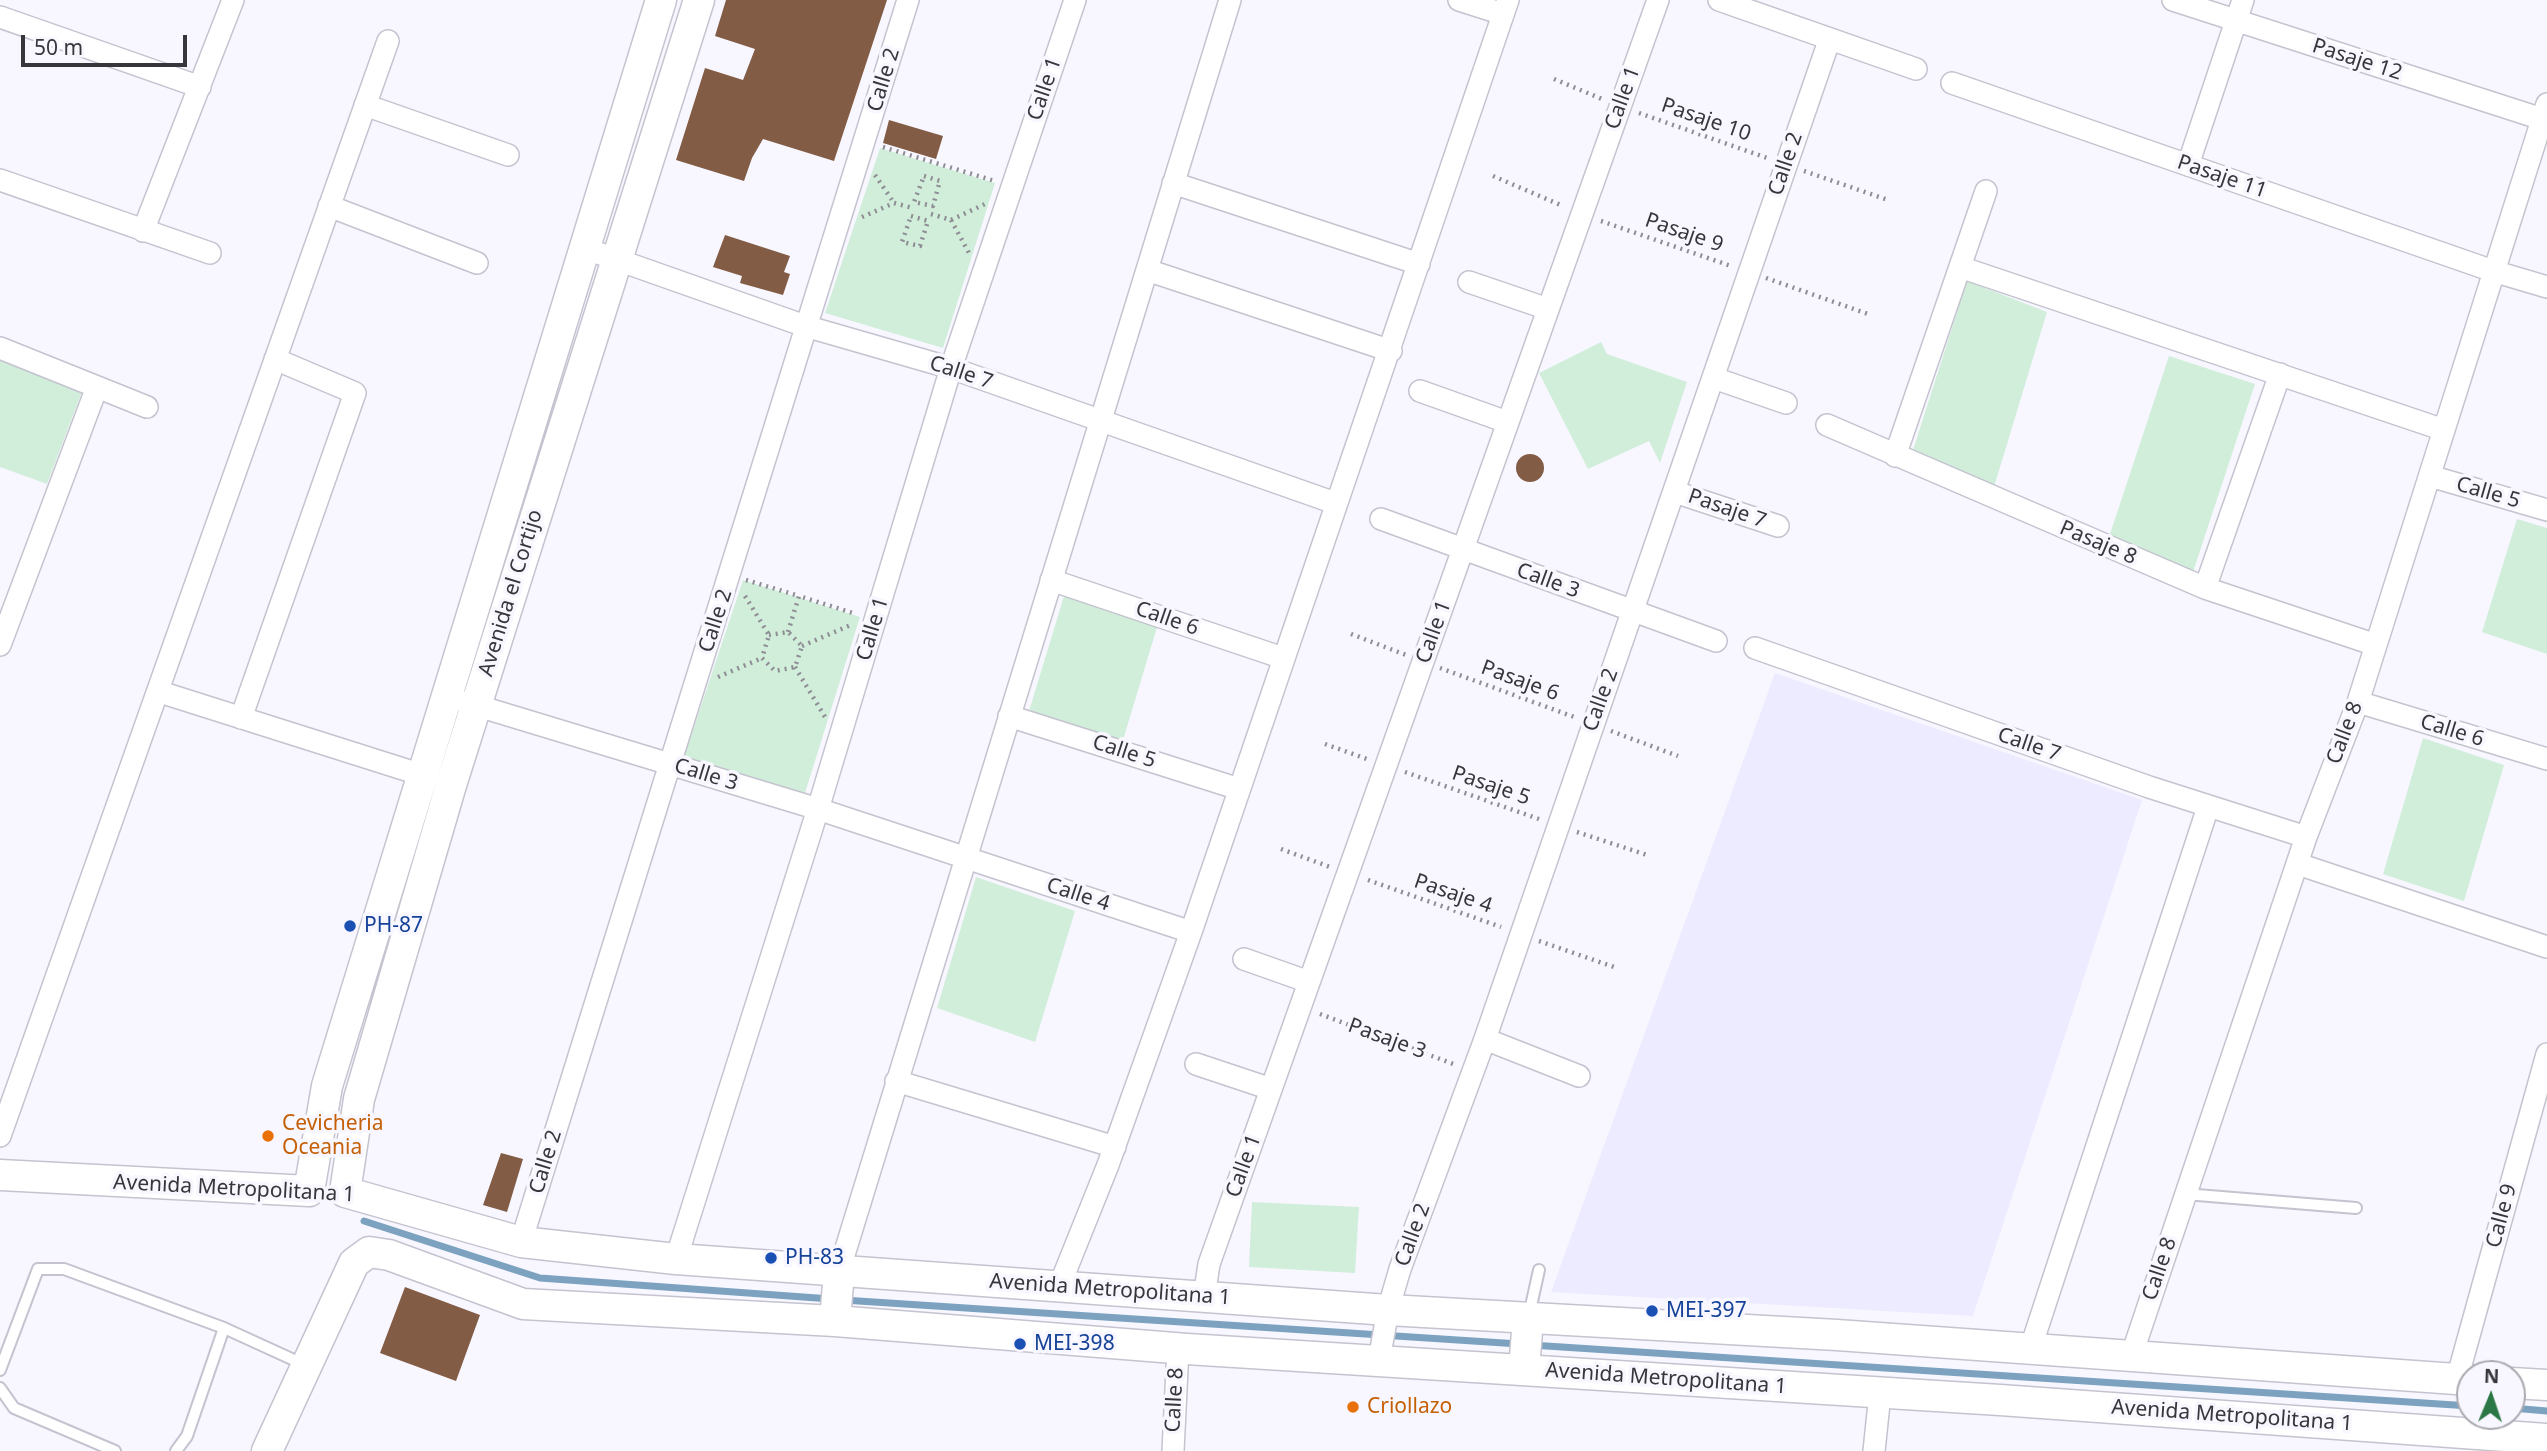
<!DOCTYPE html>
<style>
body{margin:0}
#map{position:relative;width:2547px;height:1451px;overflow:hidden;background:#f8f7ff;font-family:"Noto Sans",sans-serif}
canvas{display:block}
.north{position:absolute;left:2456px;top:1360px;width:70px;height:70px;box-sizing:border-box;background:#f8f7ff;border:2px solid #abaab1;border-radius:50%;rotate:2deg;font-size:19px;font-weight:700;line-height:28px;text-align:center;color:#37363b}
.north::after{content:'';display:block;margin:auto;width:24px;height:32px;background:#2b7746;clip-path:polygon(50% 0,100% 100%,50% 72%,0 100%)}
.scale{position:absolute;left:21px;top:35px;width:166px;height:32px;box-sizing:border-box;border:4px solid #37363b;border-top:0;padding-left:9px;font-size:21px;line-height:24px;white-space:nowrap;color:#37363b;-webkit-text-stroke:5px #f8f7ff;paint-order:stroke}
</style>
<div id="map">
<canvas width="2547" height="1451"></canvas>
<div class="north">N</div>
<div class="scale">50 m</div>
</div>
<script>
const ctx = document.querySelector('canvas').getContext('2d');
ctx.lineJoin = 'round';
function fillPath(path, color) {
  ctx.fillStyle = color;
  ctx.fill(path, 'evenodd');
}
function toPath(rows) {
  const path = new Path2D();
  for (const r of rows) {
    if (r.length === 3) {
      path.moveTo(r[0] + r[2], r[1]);
      path.arc(r[0], r[1], r[2], 0, 2 * Math.PI);
      continue;
    }
    path.moveTo(r[0], r[1]);
    for (let i = 2; i < r.length; i += 2) path.lineTo(r[i], r[i + 1]);
  }
  return path;
}
function strokePath(path, color, width, dash) {
  ctx.strokeStyle = color;
  ctx.lineWidth = width;
  ctx.lineCap = dash ? 'butt' : 'round';
  ctx.setLineDash(dash || []);
  ctx.stroke(path);
}
function write(font, color, halo, rows, align = 'center') {
  ctx.font = font + ' "Noto Sans",sans-serif';
  ctx.lineWidth = 7;
  ctx.setLineDash([]);
  ctx.textBaseline = 'middle';
  ctx.strokeStyle = halo;
  ctx.fillStyle = color;
  for (const [text, x, y, turn = 0] of rows) {
    ctx.save();
    ctx.translate(x, y);
    ctx.rotate((+turn || 0) * Math.PI / 180);
    ctx.textAlign = isNaN(turn) ? turn : align;
    if (halo) ctx.strokeText(text, 0, 0);
    ctx.fillText(text, 0, 0);
    ctx.restore();
  }
}
fillPath(toPath([
 [1775,673,2142,800,1973,1316,1551,1292]
]), '#edebff');
fillPath(toPath([
 [880,148,995,183,943,348,825,313],
 [1967,281,2047,312,1994,487,1913,450],
 [1601,342,1607,354,1687,382,1660,463,1649,441,1588,469,1539,373],
 [0,356,83,389,47,484,0,467],
 [2169,356,2255,384,2193,572,2109,537],
 [2517,519,2547,528,2547,654,2482,632],
 [743,580,860,617,805,793,684,757],
 [1064,596,1158,624,1123,740,1029,711],
 [2423,738,2504,765,2464,901,2383,874],
 [976,877,1075,911,1035,1042,937,1008],
 [1252,1202,1359,1207,1355,1273,1249,1267]
]), '#d1eedb');
strokePath(toPath([
 [364,1221,540,1278,831,1299],
 [843,1300,1519,1344],
 [1531,1345,2470,1406],
 [2512,1408,2547,1411]
]), '#7ca2c0', 7);
fillPath(toPath([
 [726,0,887,0,834,161,763,139,752,158,744,181,676,160,705,68,743,80,755,49,715,36],
 [889,120,943,136,936,159,883,143],
 [725,235,790,256,784,272,790,274,783,295,740,283,742,276,713,267],
 [1530,468,14],
 [501,1153,523,1159,507,1212,483,1205],
 [405,1287,480,1315,456,1381,380,1353]
]), '#825c45');
const lane = toPath([
 [2185,1194,2356,1208],
 [1529,1315,1539,1270],
 [0,1370,38,1269,64,1269,224,1328,305,1365],
 [0,1388,14,1408,115,1451],
 [176,1451,187,1436,224,1328]
]);
const street = toPath([
 [1459,0,1503,14],
 [1719,0,1916,69],
 [2173,0,2542,119],
 [0,17,200,87],
 [1952,83,2493,271,2547,287],
 [365,105,508,155],
 [2188,165,2243,0],
 [0,180,210,253],
 [1173,183,1419,264],
 [329,206,477,263],
 [143,231,233,0],
 [584,248,805,326,951,368,1335,503],
 [1960,267,2444,430],
 [1147,270,1391,351],
 [1469,282,1548,309],
 [0,348,147,407],
 [1714,378,1786,403],
 [1420,391,1507,422],
 [1827,425,2205,588,2376,645],
 [1895,456,1986,191],
 [2430,476,2547,510],
 [1675,492,1778,526],
 [1381,519,1716,641],
 [1051,580,1283,658],
 [2205,588,2280,374],
 [0,645,97,387],
 [1755,648,2149,787,2306,837],
 [160,692,422,775],
 [465,702,818,809,1191,932],
 [2358,702,2547,759],
 [1009,716,1239,789],
 [241,718,355,393,275,359],
 [2298,864,2547,947],
 [1244,959,1309,982],
 [1485,1039,1579,1076],
 [1196,1064,1271,1089],
 [896,1081,1115,1147],
 [0,1136,388,41],
 [521,1242,908,0],
 [676,1259,818,809,951,368,1075,0],
 [839,1271,1230,0],
 [1059,1287,1108,1165,1191,932,1508,0],
 [1204,1297,1209,1264,1658,0],
 [2030,1350,2208,807],
 [2131,1357,2306,837,2358,702,2547,104],
 [1379,1360,1388,1310,1400,1269,1485,1039,1829,41],
 [2457,1379,2547,1054],
 [1173,1451,1178,1348],
 [1874,1451,1880,1394]
]);
const secondary = toPath([
 [699,0,451,785,359,1099,345,1192,521,1242,676,1259,1388,1310,1837,1335,2470,1380],
 [0,1175,309,1191,327,1086,661,0],
 [835,1321,839,1271],
 [1524,1369,1528,1319],
 [2512,1383,2547,1385],
 [267,1451,354,1263,369,1252,389,1255,523,1304,835,1321,1187,1349,2000,1400,2547,1439]
]);
strokePath(lane, '#c4c3cf', 14);
strokePath(street, '#c4c3cf', 24);
strokePath(secondary, '#c4c3cf', 33);
strokePath(toPath([
 [1554,79,1602,99],
 [1639,113,1770,159],
 [883,147,995,181],
 [1804,171,1888,200],
 [875,175,894,203],
 [924,176,940,181,933,206,914,202,924,176],
 [1493,176,1563,206],
 [931,214,951,220,985,204],
 [911,216,928,221,920,246,902,242,911,216],
 [862,217,894,203,913,208],
 [951,220,969,253],
 [1601,221,1731,266],
 [1766,278,1868,314],
 [746,580,799,596],
 [745,596,769,635,762,658,775,671,795,667,802,646,788,632,769,635],
 [788,632,799,596,856,614],
 [1351,634,1406,655],
 [802,646,853,624],
 [795,667,825,717],
 [1440,668,1577,718],
 [718,677,762,658],
 [1611,731,1678,756],
 [1325,744,1367,759],
 [1405,772,1539,819],
 [1577,832,1647,855],
 [1281,849,1330,867],
 [1368,880,1501,927],
 [1539,941,1614,967],
 [1320,1014,1456,1065]
]), '#8e8d93', 4.5, [2, 5]);
strokePath(lane, '#fff', 10);
strokePath(street, '#fff', 21);
strokePath(secondary, '#fff', 30);
for (const [x, y, r, color] of [
 [350,926,7,"#1a4fb4"],
 [268,1136,7,"#e8710a"],
 [771,1258,7,"#1a4fb4"],
 [1652,1311,7,"#1a4fb4"],
 [1020,1344,7,"#1a4fb4"],
 [1353,1407,7,"#e8710a"]
]) {
  const dot = new Path2D();
  dot.arc(x, y, r, 0, 2 * Math.PI);
  ctx.fillStyle = color;
  ctx.fill(dot);
  strokePath(dot, '#f8f7ff', 2.5);
}
write('21px', '#37363b', '#f8f7ff', [
 ["Pasaje 12",2357,60,18],
 ["Calle 2",884,80,-73],
 ["Calle 1",1045,89,-71],
 ["Calle 1",1623,98,-70],
 ["Pasaje 10",1706,120,19],
 ["Calle 2",1786,164,-71],
 ["Pasaje 11",2222,177,19],
 ["Pasaje 9",1684,233,19],
 ["Calle 7",961,373,18],
 ["Calle 5",2488,493,16],
 ["Pasaje 7",1727,509,19],
 ["Pasaje 8",2098,543,23],
 ["Calle 3",1548,581,20],
 ["Avenida el Cortijo",511,593,-73],
 ["Calle 6",1167,619,19],
 ["Calle 2",716,621,-72],
 ["Calle 1",873,629,-73],
 ["Calle 1",1434,632,-70],
 ["Pasaje 6",1520,681,20],
 ["Calle 2",1601,700,-70],
 ["Calle 6",2452,731,17],
 ["Calle 8",2345,733,-69],
 ["Calle 7",2029,745,19],
 ["Calle 5",1124,752,18],
 ["Calle 3",706,775,17],
 ["Pasaje 5",1491,786,19],
 ["Pasaje 4",1453,894,19],
 ["Calle 4",1078,895,18],
 ["Pasaje 3",1387,1039,20],
 ["Calle 2",546,1162,-73],
 ["Calle 1",1244,1166,-70],
 ["Avenida Metropolitana 1",234,1189,3],
 ["Calle 9",2502,1216,-75],
 ["Calle 2",1413,1235,-70],
 ["Calle 8",2160,1269,-71],
 ["Avenida Metropolitana 1",1110,1290,4],
 ["Avenida Metropolitana 1",1666,1379,4],
 ["Calle 8",1175,1400,-87],
 ["Avenida Metropolitana 1",2232,1416,4]
]);
write('21px', '#164399', '#f8f7ff', [
 ["PH-87",364,926],
 ["PH-83",785,1258],
 ["MEI-397",1666,1311],
 ["MEI-398",1034,1344]
], 'left');
write('21px', '#c56008', '#f8f7ff', [
 ["Cevicheria",282,1124],
 ["Oceania",282,1148],
 ["Criollazo",1367,1407]
], 'left');
</script>
